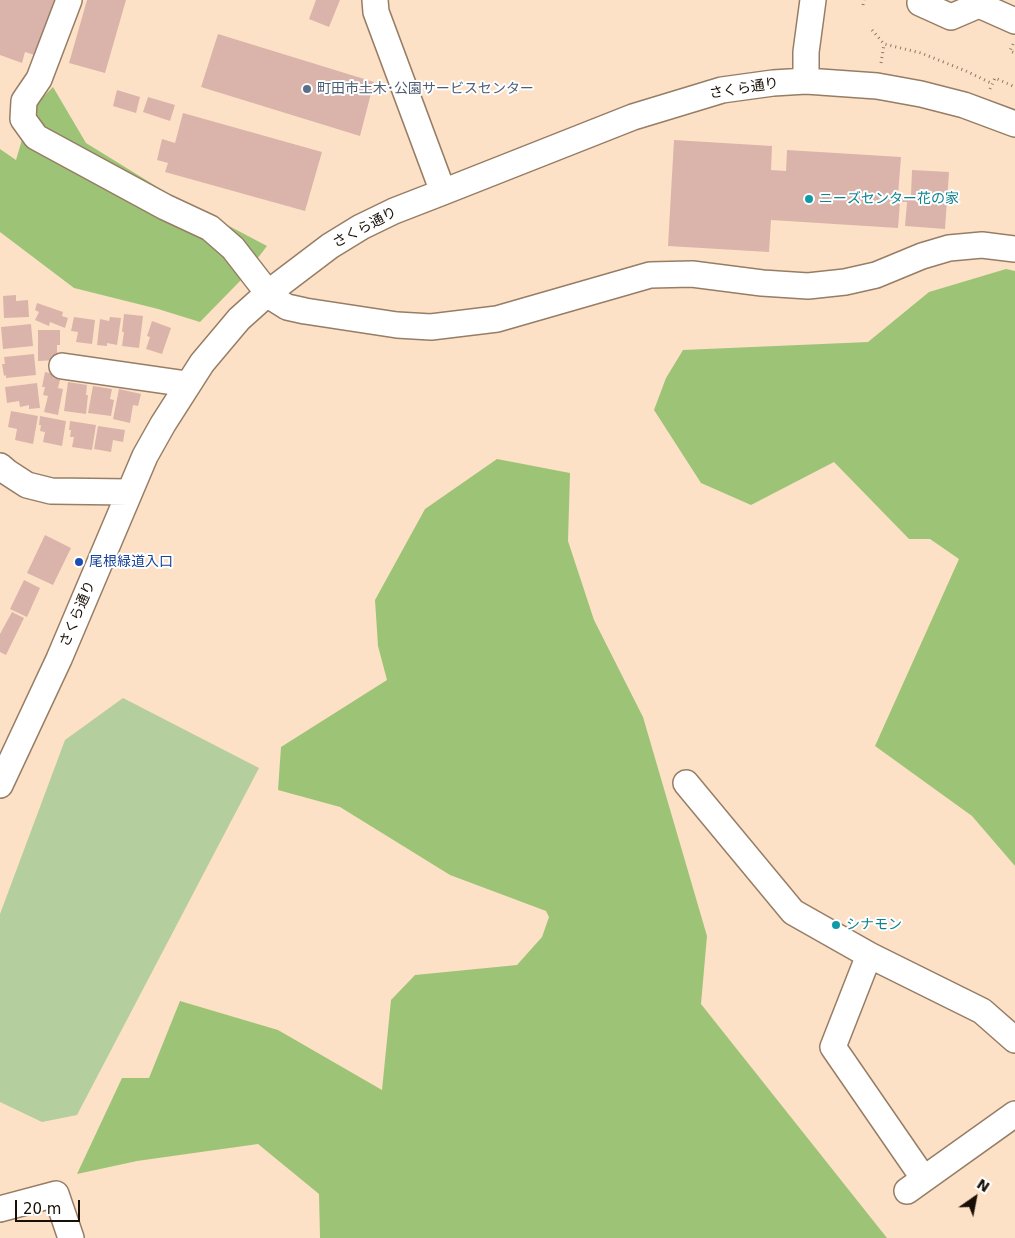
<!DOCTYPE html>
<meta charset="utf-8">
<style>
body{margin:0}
#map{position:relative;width:1015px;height:1238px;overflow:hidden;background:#fde1c6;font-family:"DejaVu Sans",sans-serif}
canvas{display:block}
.north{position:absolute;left:950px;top:1173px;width:50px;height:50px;-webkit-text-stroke:4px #fff;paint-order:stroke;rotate:33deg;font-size:14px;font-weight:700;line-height:20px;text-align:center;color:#180f06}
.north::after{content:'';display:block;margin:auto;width:18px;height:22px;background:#180f06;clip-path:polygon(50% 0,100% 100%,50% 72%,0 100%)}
.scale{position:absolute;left:15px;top:1200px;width:65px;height:22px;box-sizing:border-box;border:2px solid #180f06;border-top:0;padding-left:6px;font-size:15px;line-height:18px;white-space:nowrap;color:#180f06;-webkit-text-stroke:4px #fff;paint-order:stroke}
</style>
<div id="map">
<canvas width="1015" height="1238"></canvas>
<div class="north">N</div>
<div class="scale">20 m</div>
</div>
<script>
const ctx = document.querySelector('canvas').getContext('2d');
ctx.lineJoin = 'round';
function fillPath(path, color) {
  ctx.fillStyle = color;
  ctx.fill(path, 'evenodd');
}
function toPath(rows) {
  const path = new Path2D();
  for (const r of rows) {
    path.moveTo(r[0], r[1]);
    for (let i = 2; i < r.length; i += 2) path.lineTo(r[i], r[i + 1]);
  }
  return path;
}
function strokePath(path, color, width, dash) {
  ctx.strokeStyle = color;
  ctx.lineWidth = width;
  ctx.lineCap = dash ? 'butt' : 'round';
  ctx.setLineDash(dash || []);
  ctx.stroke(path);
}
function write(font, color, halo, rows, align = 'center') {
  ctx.font = font + ' "DejaVu Sans","Noto Sans JP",sans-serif';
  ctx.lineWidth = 4;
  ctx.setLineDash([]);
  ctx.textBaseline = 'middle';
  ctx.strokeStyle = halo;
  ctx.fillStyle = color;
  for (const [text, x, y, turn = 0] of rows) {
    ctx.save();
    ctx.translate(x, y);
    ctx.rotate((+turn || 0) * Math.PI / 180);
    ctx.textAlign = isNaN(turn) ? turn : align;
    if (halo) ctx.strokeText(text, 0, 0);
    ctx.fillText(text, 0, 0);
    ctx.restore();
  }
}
fillPath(toPath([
 [123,698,259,768,77,1115,42,1122,0,1102,0,914,65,740]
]), '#b4ce9d');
fillPath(toPath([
 [53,87,86,143,172,196,267,246,241,280,200,322,158,309,74,288,0,232,0,149,16,160,31,109],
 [1006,269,1015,271,1015,866,972,816,875,746,959,559,930,539,909,539,834,462,751,505,701,483,654,410,666,378,683,350,868,342,929,292],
 [497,459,570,473,568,541,594,620,643,717,707,936,701,1004,887,1238,320,1238,319,1194,258,1144,137,1161,77,1174,122,1078,149,1078,180,1001,278,1030,382,1090,391,1000,415,975,517,965,542,937,549,917,546,911,450,875,340,807,278,790,281,747,387,680,378,646,375,600,425,509]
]), '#9dc476');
fillPath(toPath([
 [0,0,57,0,38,56,25,52,22,63,0,55],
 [87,0,126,0,105,73,69,63],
 [316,0,340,0,329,27,309,19],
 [218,34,374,82,360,136,201,87],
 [117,90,140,97,136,113,113,106],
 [148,97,175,105,170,121,143,112],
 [183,113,322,152,305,211,165,172,168,163,157,160,162,139,175,143],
 [674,140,772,146,771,170,786,171,787,150,901,157,898,195,911,195,912,170,949,172,945,229,905,226,907,202,900,202,898,228,771,220,769,252,668,246],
 [16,295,16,301,28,300,29,317,4,318,3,296],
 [37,303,63,312,62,316,68,318,65,328,50,322,49,326,35,320,39,312,35,310],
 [124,314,143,316,139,348,122,346,124,332,122,332],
 [74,317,95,320,92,344,76,342,78,332,71,331],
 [110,317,121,318,117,345,107,343,107,346,97,345,100,319,109,321],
 [152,321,171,328,162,354,146,349,150,337,147,336],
 [31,324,33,346,3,349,1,327],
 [38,330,60,330,60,345,57,345,57,360,38,361],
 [34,354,36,375,6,378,6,375,4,376,2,364,5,364,4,357],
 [45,372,54,374,53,378,60,380,58,388,63,389,58,415,44,412,48,396,43,395,45,387,42,387],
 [68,382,87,385,86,395,88,395,86,414,64,411],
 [37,383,40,408,29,409,29,405,20,407,19,401,7,403,5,387],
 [93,386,112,389,110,399,114,400,111,416,88,413],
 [119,389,141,394,138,406,133,405,130,423,113,419],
 [11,411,38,416,33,444,15,440,17,429,8,427],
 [40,416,66,421,62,446,43,442,45,432,40,431,41,425,39,425],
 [70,421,96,425,92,450,72,447,74,437,70,437,71,430,69,430],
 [98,426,125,430,123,442,113,440,111,452,94,449],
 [45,535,71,548,53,585,27,573],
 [24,580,40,588,27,617,10,609],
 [12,612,24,618,6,655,0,652,0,634]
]), '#dab4aa');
const minor = toPath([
 [69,0,39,79,24,101,23,119,36,137,165,207,210,228,233,248,271,297,287,307,305,311,397,325,431,327,497,319,650,275,692,274,762,283,808,286,845,282,876,275,922,256,949,248,982,245,1015,249],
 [375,0,376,12,443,192],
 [922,0,920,3,951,17,979,5,1015,21],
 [806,81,806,52,813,0],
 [62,366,187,384],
 [0,466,7,472,27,485,51,491,129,492],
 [686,783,793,912,869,955,982,1011,1015,1040],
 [0,785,59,659,145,456,163,424,202,363,239,319,268,293,330,246,361,227,394,211,443,192,633,117,722,90,773,83,806,81,877,86,921,94,964,105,1015,124],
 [869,955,833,1047,924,1179],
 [907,1191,1015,1114],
 [0,1209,56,1194,71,1238]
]);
strokePath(minor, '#967d65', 28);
strokePath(toPath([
 [863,5,864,0],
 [872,30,884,44,921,53,966,71,993,84],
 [1013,44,1010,51,1015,53],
 [881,63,884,44],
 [990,89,995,78,1015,87]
]), '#8b7967', 3, [1, 4]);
strokePath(minor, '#fff', 25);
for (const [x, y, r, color] of [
 [307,89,5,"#5c6f8a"],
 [809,199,5,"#0f9aa8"],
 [79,562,5,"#1a4fb4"],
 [836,925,5,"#0f9aa8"]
]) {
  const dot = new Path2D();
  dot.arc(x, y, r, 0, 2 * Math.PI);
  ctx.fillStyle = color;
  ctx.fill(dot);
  strokePath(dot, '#fff', 2);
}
write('14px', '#4e5e75', '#fff', [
 ["町田市土木･公園サービスセンター",317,89]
], 'left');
write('14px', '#180f06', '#fff', [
 ["さくら通り",744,89,-9],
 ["さくら通り",365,228,-28],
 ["さくら通り",78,614,-67]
]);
write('14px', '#0d838f', '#fff', [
 ["ニーズセンター花の家",819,199],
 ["シナモン",846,925]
], 'left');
write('14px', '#164399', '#fff', [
 ["尾根緑道入口",89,562]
], 'left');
</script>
